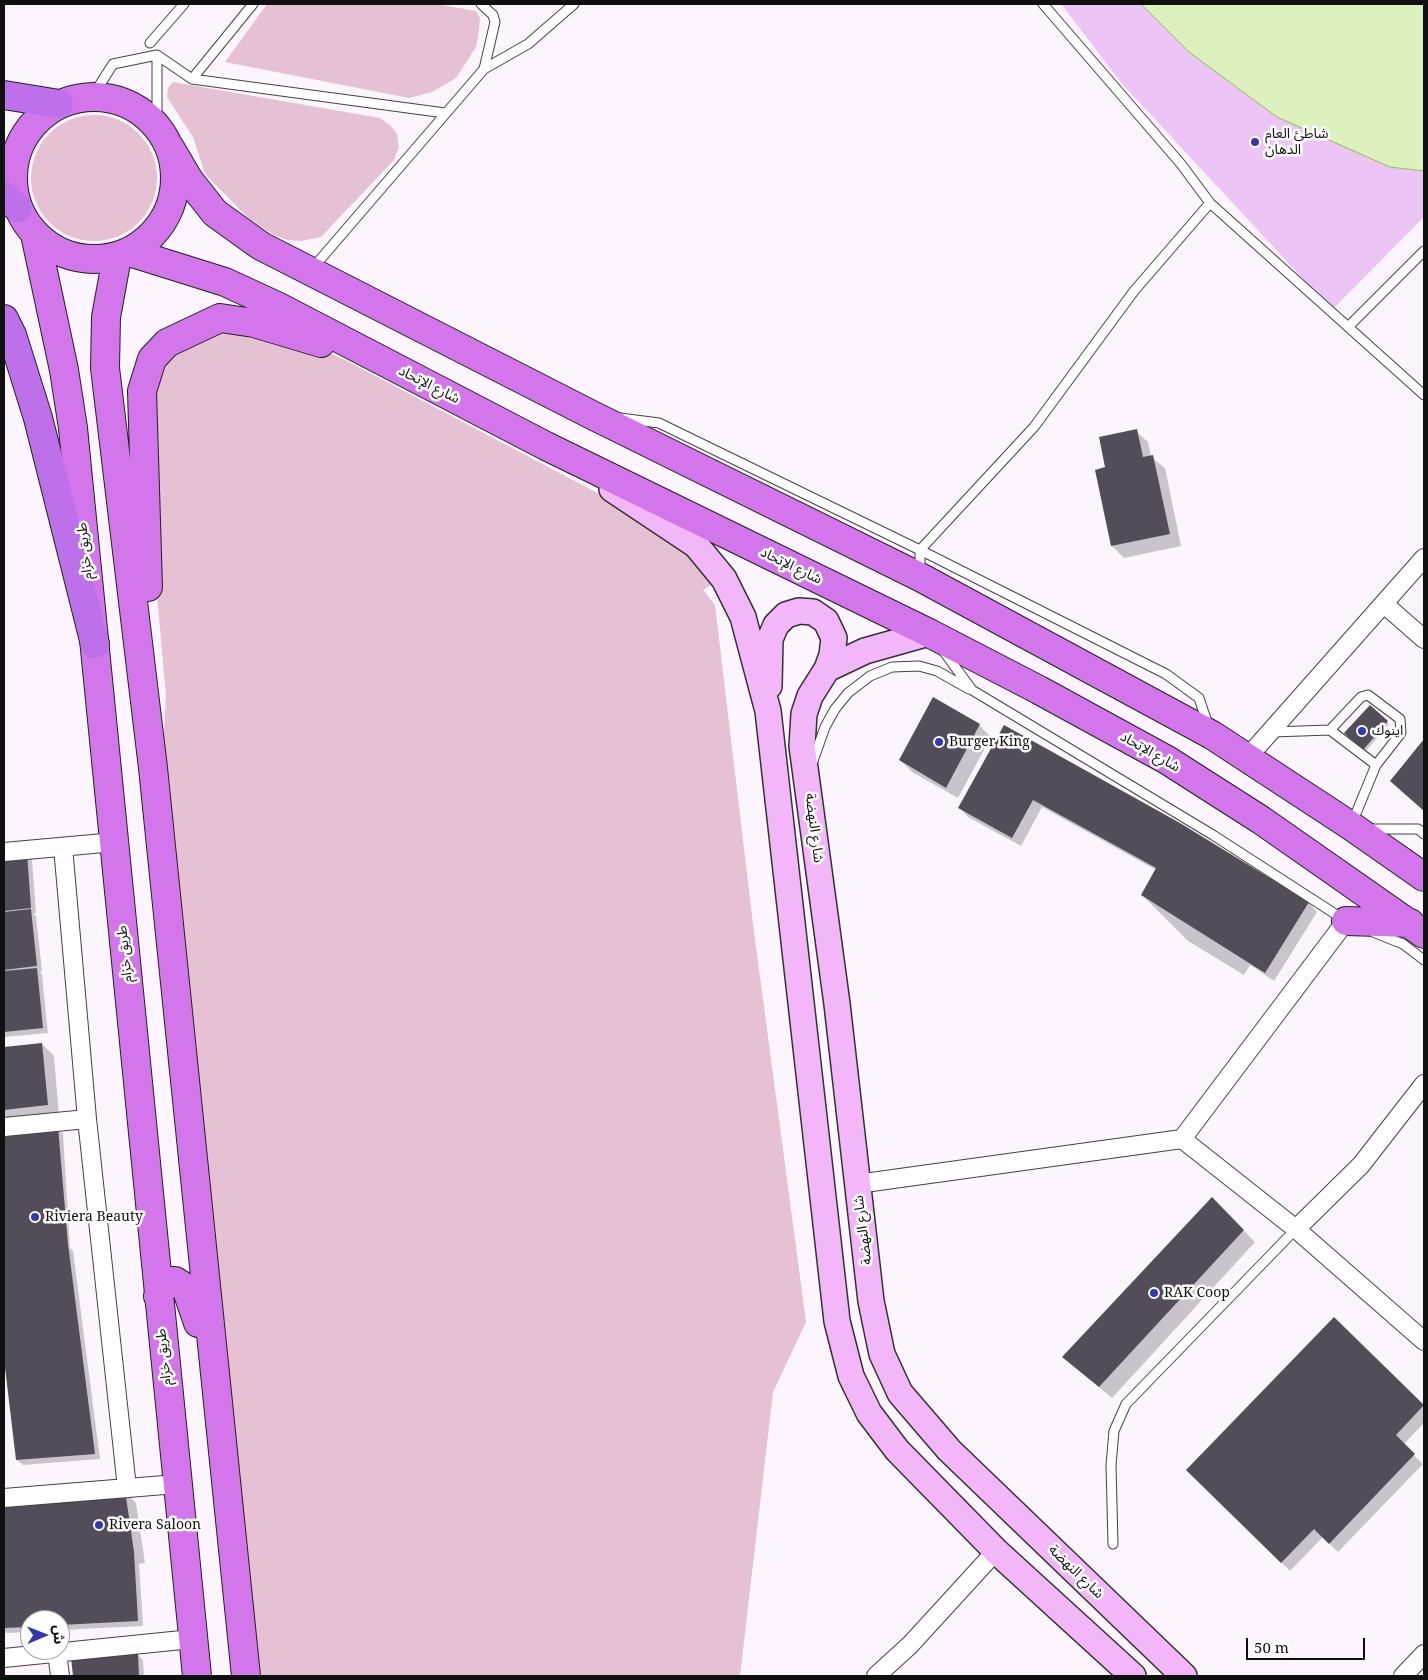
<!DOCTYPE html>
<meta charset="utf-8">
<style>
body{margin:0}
#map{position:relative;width:1428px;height:1680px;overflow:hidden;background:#fcf5fe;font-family:"Noto Serif","Noto Sans Arabic",serif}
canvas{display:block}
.frame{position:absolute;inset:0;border:5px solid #101010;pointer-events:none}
.north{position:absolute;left:20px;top:1610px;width:50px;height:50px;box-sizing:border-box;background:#fff;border:1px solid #9f9f9f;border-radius:50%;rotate:89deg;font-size:14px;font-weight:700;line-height:20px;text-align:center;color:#101010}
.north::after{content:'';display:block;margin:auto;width:18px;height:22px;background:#3436b5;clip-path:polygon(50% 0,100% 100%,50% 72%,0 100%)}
.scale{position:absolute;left:1246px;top:1638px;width:119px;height:22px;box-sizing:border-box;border:2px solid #101010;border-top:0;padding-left:6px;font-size:15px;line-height:18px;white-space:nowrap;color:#101010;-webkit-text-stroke:4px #fff;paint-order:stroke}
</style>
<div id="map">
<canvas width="1428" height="1680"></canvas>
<div class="frame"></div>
<div class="north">ش</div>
<div class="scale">50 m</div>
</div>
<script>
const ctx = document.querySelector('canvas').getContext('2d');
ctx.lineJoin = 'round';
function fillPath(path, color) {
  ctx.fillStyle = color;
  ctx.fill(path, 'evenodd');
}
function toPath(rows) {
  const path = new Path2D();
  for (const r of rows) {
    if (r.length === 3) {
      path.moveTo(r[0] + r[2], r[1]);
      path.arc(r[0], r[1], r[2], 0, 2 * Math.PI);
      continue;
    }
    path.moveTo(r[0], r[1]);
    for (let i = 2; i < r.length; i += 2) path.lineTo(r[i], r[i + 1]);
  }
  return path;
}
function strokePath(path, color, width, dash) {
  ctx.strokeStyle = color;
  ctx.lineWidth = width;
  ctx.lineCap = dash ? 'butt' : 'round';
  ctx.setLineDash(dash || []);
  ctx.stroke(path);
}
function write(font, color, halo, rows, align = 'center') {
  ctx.font = font + ' "Noto Serif","Noto Sans Arabic",serif';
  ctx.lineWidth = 5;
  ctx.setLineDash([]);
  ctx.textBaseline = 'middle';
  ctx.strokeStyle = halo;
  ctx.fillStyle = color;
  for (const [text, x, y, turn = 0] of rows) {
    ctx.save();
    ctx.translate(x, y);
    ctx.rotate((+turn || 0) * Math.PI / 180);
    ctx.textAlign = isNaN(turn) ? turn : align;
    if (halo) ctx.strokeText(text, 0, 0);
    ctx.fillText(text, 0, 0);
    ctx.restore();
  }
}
fillPath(toPath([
 [267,4,437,4,476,11,480,18,479,30,476,47,456,78,432,92,409,98,225,62],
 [173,82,380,118,390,125,397,134,399,147,394,160,321,237,301,241,287,240,272,234,247,217,205,174,193,137,167,97,168,88],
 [94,178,63],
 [264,322,349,362,660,526,704,573,711,585,703,590,715,605,753,924,806,1322,773,1392,740,1676,256,1676,163,749,166,696,140,406,179,330]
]), '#e6c0d3');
fillPath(toPath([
 [1061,4,1141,4,1189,52,1390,167,1424,171,1424,217,1332,310,1123,85]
]), '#ecc5f6');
const water = toPath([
 [1141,4,1424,4,1424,171,1390,167,1277,117,1189,52,1141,4]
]);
fillPath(water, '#dcf1bd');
strokePath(water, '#8ec24b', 1);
fillPath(toPath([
 [1136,431,1148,442,1151,457,1165,468,1181,546,1124,558,1112,546,1096,470,1107,468],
 [1370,706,1389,724,1366,751,1346,733],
 [979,725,991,737,958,798,912,772,900,760],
 [1004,727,1180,824,1309,903,1317,912,1274,981,1250,965,1244,975,1188,941,1142,895,1156,870,1042,807,1021,846,968,817,960,808],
 [1424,741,1424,810,1392,781],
 [26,854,32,860,36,913,33,914,36,916,42,971,40,972,42,975,48,1033,4,1037,4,857],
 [42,1044,54,1056,59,1116,4,1122,4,1048],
 [57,1129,63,1134,70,1248,73,1251,100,1459,23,1465,17,1460,4,1348,4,1132],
 [1212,1199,1255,1242,1112,1398,1076,1368],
 [1334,1318,1424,1407,1424,1423,1403,1445,1423,1464,1338,1552,1323,1537,1290,1571,1188,1470],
 [124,1491,136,1503,145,1563,139,1564,143,1626,60,1630,60,1620,30,1620,30,1632,6,1633,4,1631,4,1505],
 [137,1654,143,1660,144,1676,74,1676,73,1659]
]), '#0003');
fillPath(toPath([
 [1137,429,1143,457,1153,455,1170,534,1111,546,1095,470,1105,467,1099,437],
 [933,697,980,724,946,788,899,760],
 [1370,705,1388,721,1363,750,1344,733],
 [1004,725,1180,823,1309,902,1265,973,1141,895,1156,868,1033,800,1012,838,958,808],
 [1424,739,1424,811,1390,781],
 [27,853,31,908,4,911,4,856],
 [31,909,37,966,4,970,4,912],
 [37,968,43,1028,4,1032,4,971],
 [42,1043,48,1105,4,1110,4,1047],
 [58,1127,68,1244,95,1454,16,1460,4,1359,4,1131],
 [1212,1197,1244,1230,1099,1387,1062,1357],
 [1334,1317,1424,1405,1396,1435,1415,1454,1329,1544,1314,1529,1281,1563,1186,1470],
 [125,1490,134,1552,138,1621,60,1625,60,1620,30,1620,30,1627,4,1628,4,1504],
 [138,1653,139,1676,73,1676,71,1658]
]), '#524d58');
const service = toPath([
 [1043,4,1181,164,1210,203,1424,395],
 [150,43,184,4],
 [157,55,157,127],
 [484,69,528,44,574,4],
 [192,79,253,4],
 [92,97,113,64,157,55,192,79,445,113],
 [312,269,484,69,495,22,493,15,481,4],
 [1348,327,1424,251],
 [620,418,659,423,920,550,1166,674,1199,698,1208,725],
 [920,572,920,550,1034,427,1134,291,1210,203],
 [942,649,972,690,1213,835,1343,919],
 [1330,730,1376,765],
 [1272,732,1330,730,1361,697,1368,695,1400,719,1401,733,1376,765,1352,823],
 [812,764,825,727,835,709,848,693,870,676,892,667,919,666,937,671,969,689],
 [1368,829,1418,829,1424,834],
 [1373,932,1403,944,1424,960],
 [1113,1544,1111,1465,1114,1431,1126,1404,1296,1229]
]);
const minor = toPath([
 [1384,604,1424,639],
 [1247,758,1424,558],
 [63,847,87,1119],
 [4,852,115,842],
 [4,1127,87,1119,127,1488],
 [1182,1139,1296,1229,1424,1341],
 [857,1184,1182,1139,1346,921],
 [1296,1229,1361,1165,1424,1084],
 [4,1498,177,1484],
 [57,1652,60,1676],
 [4,1658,192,1639],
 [876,1676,910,1645,996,1551],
 [1403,1676,1424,1654]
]);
const secondary = toPath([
 [612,489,696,545,724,579,743,617,768,711,837,1321,851,1376,869,1413,897,1450,996,1551,1133,1676],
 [827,669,865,651,929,633],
 [769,686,770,639,776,625,786,615,799,611,813,612,826,621,834,638,832,655,827,669,810,696,804,714,802,746,837,1004,871,1301,882,1354,900,1393,949,1450,1184,1676]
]);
const primary = toPath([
 [94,178,81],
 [169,146,189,180,215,213,261,246,592,415,920,577,1212,735,1351,826,1424,877],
 [35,234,64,370,73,428,197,1676],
 [129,252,225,282,277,306,546,446,929,633,1039,690,1167,760,1261,820,1424,934],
 [117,257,106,317,105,368,153,768,246,1676],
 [148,587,142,391,152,359,167,343,220,318,254,323,321,343],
 [1346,921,1410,923],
 [158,1296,167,1281,175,1281,186,1288,198,1323]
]);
const trunk = toPath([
 [4,95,59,104],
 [4,196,18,208],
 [4,319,12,335,38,418,95,644]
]);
strokePath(service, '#434343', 11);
strokePath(minor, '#434343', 20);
strokePath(secondary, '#323232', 28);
strokePath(primary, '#212121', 30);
strokePath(trunk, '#212121', 30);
strokePath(service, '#fff', 9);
strokePath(minor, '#fff', 18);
strokePath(secondary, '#f3b6f8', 25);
strokePath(primary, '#d376ec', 28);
strokePath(trunk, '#bd70ea', 28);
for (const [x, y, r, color] of [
 [1255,142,5,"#3436b5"],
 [1362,731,5,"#3436b5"],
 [939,742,5,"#3436b5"],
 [35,1217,5,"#3436b5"],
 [1154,1293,5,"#3436b5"],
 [99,1525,5,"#3436b5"]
]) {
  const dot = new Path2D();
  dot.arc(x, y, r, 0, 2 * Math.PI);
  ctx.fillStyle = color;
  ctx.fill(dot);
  strokePath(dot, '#fff', 2);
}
write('14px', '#101010', '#fff', [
 ["شاطئ العام",1265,134],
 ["الدهان",1265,150],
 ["اينوك",1372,731],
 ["Burger King",949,742],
 ["Riviera Beauty",45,1217],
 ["RAK Coop",1164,1293],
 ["Rivera Saloon",109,1525]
], 'left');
write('14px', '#101010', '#fff', [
 ["شارع الإتحاد",429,385,27],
 ["طريق خزام",85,551,-96],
 ["شارع الإتحاد",791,566,26],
 ["شارع الإتحاد",1150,752,30],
 ["شارع النهضة",814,828,83],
 ["طريق خزام",125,954,-96],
 ["شارع النهضة",863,1230,-97],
 ["طريق خزام",164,1357,-96],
 ["شارع النهضة",1076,1572,44]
]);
</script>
